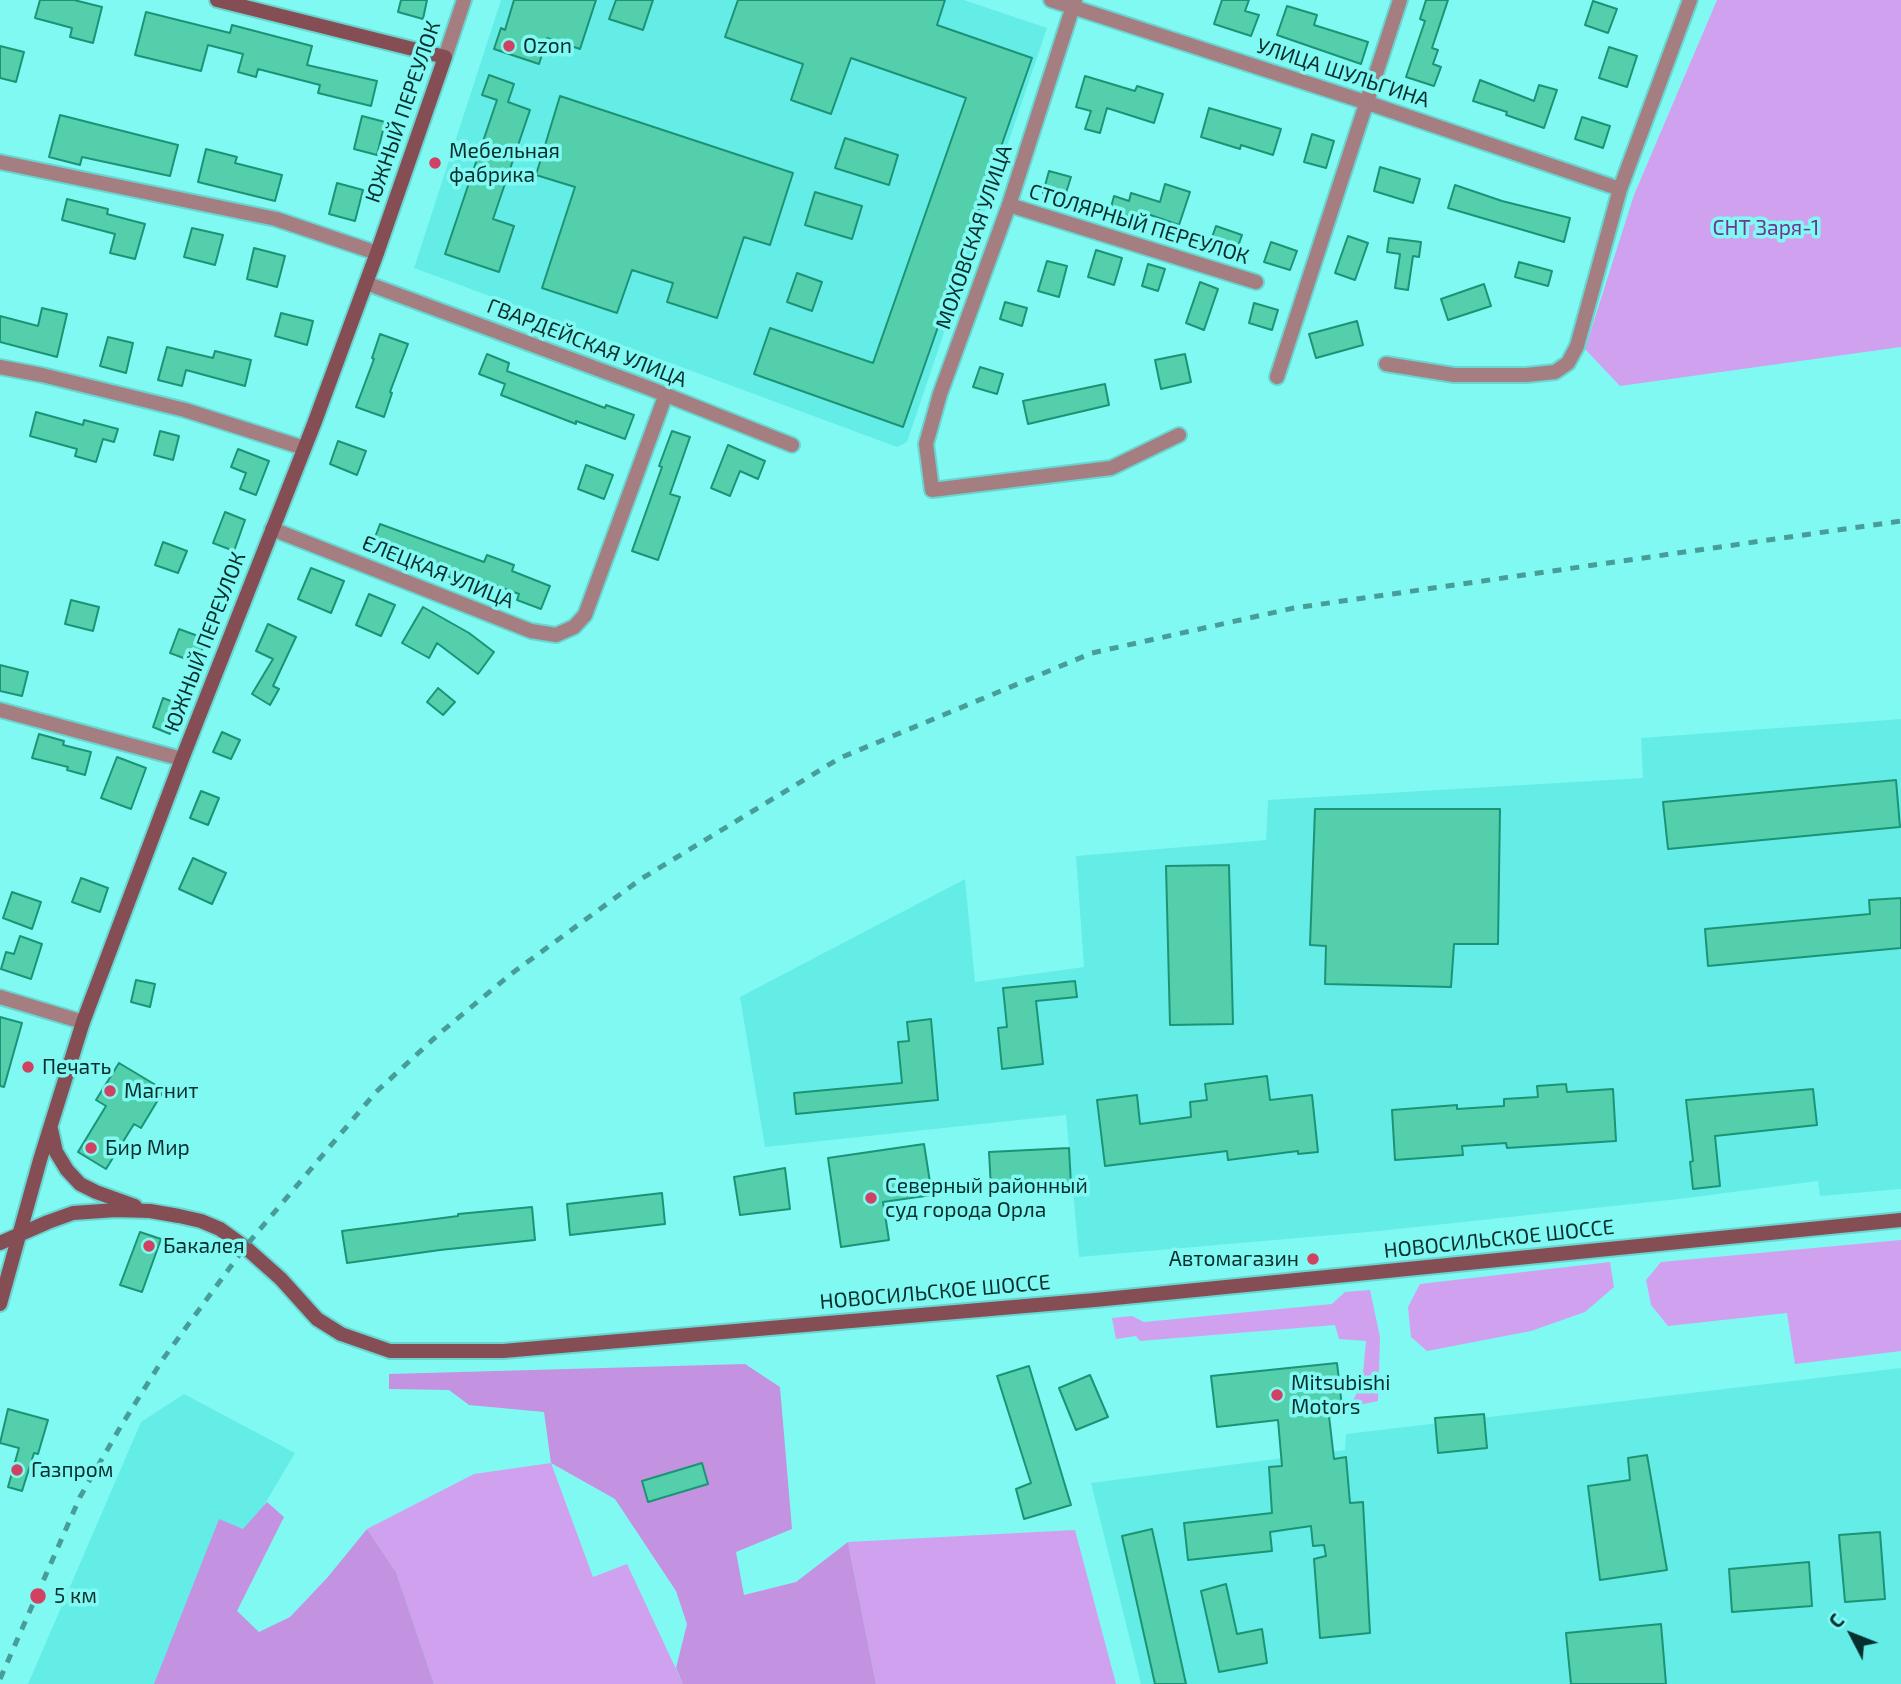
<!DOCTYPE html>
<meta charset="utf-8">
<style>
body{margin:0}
#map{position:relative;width:1901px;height:1684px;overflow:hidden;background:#80f9f3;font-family:"Exo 2",sans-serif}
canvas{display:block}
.north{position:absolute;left:1817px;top:1600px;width:70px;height:70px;-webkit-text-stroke:5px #80f9f3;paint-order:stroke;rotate:312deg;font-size:19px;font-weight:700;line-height:28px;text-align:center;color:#062f2e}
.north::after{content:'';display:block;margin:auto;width:24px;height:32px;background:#062f2e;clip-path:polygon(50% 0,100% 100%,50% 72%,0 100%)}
</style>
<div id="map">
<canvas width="1901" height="1684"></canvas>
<div class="north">С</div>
</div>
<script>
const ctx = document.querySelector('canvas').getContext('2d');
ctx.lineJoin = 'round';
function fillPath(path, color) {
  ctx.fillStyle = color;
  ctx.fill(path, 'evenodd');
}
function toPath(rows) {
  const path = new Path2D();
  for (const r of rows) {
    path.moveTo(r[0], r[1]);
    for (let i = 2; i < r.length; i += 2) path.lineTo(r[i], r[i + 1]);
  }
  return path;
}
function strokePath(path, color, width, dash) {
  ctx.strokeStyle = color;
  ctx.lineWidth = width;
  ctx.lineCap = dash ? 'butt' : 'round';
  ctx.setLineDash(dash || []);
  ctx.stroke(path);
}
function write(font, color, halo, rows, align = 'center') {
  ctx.font = font + ' "Exo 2",sans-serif';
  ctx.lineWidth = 7;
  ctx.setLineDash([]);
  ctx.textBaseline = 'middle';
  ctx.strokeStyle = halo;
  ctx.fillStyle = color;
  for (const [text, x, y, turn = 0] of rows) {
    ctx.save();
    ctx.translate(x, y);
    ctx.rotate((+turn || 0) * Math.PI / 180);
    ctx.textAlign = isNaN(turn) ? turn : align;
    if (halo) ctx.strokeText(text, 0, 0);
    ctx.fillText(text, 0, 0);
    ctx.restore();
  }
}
fillPath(toPath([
 [501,0,964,0,1047,28,907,442,897,447,414,268],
 [1901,719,1901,1189,1820,1196,1818,1181,1679,1199,1379,1231,1079,1257,1066,1115,765,1147,740,997,965,879,975,982,1084,967,1076,856,1266,840,1268,800,1643,778,1641,738],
 [1901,1368,1901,1684,1141,1684,1091,1483,1345,1450,1346,1434],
 [184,1394,295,1453,158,1684,28,1684,141,1422]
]), '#64ede7');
fillPath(toPath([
 [1717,0,1901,0,1901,347,1620,386,1585,349,1634,195],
 [1901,1240,1901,1351,1795,1364,1787,1313,1668,1326,1651,1305,1646,1280,1661,1262],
 [1610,1262,1614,1287,1585,1312,1531,1331,1427,1351,1411,1337,1408,1307,1420,1284],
 [1370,1290,1380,1337,1378,1401,1355,1406,1353,1400,1362,1384,1366,1341,1339,1339,1335,1325,1140,1341,1136,1336,1116,1339,1112,1318,1132,1316,1144,1322,1332,1304,1345,1292],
 [551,1463,593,1577,627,1564,683,1684,434,1684,396,1572,367,1529,474,1474],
 [1075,1530,1116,1684,876,1684,848,1542]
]), '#d0a1ef');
fillPath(toPath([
 [745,1364,780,1387,792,1529,736,1552,744,1595,796,1582,848,1542,876,1684,683,1684,676,1668,687,1624,676,1591,615,1499,551,1463,544,1412,469,1405,449,1390,389,1389,389,1374],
 [267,1502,284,1517,237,1611,259,1632,290,1617,327,1578,367,1529,396,1572,434,1684,154,1684,219,1519,243,1529]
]), '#c393e2');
const building = toPath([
 [40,0,74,0,102,7,93,43,70,37,72,28,35,18,40,0],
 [401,0,427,0,423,19,398,12,401,0],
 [514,0,596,0,580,49,547,38,539,64,494,49,501,28,505,30,514,0],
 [616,0,653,0,643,30,609,19,616,0],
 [738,0,945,0,937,25,1032,58,903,427,754,374,770,328,873,363,966,98,851,58,831,114,791,100,803,64,725,37,738,0],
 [1222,0,1249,0,1245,11,1259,15,1251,36,1214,24,1222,0],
 [1426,0,1448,0,1432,48,1438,50,1433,64,1441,67,1434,86,1406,77,1425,21,1420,19,1426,0],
 [1593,1,1617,9,1608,33,1585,25,1593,1],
 [1287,6,1317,15,1314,25,1368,42,1361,64,1277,35,1287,6],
 [146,12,230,33,232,25,312,46,307,65,377,81,371,106,318,93,320,85,258,69,256,77,238,72,243,54,208,45,201,71,135,55,146,12],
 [0,46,24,52,16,82,0,78,0,46],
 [1609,47,1637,56,1627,87,1599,78,1609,47],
 [489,75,514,84,508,102,530,110,493,219,514,226,499,272,445,254,497,100,482,95,489,75],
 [1085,76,1135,91,1137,86,1163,94,1154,123,1107,108,1100,133,1085,129,1091,111,1076,107,1085,76],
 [1480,80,1534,101,1539,85,1557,90,1544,128,1506,115,1507,112,1473,101,1480,80],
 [560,96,793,173,770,245,744,237,717,318,667,302,673,283,632,270,617,313,542,288,575,187,536,175,560,96],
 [1209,108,1281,129,1273,155,1241,145,1240,149,1201,137,1209,108],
 [60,115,178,145,170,176,82,157,80,165,49,157,60,115],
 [362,116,385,122,377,155,354,149,362,116],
 [1582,117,1610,126,1603,148,1575,139,1582,117],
 [1312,134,1334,141,1326,168,1304,162,1312,134],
 [845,138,898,155,889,185,835,168,845,138],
 [206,149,237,157,235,163,282,175,275,201,198,182,206,149],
 [1380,167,1420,179,1413,203,1374,191,1380,167],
 [1049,171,1071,177,1064,199,1043,193,1049,171],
 [337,183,363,190,355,221,329,214,337,183],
 [1165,184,1190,192,1179,225,1139,211,1137,219,1110,211,1114,196,1129,201,1131,193,1160,202,1165,184],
 [1455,185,1502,201,1570,218,1564,242,1448,208,1455,185],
 [815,192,862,206,852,239,805,225,815,192],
 [67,199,108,209,107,214,145,224,135,259,110,253,115,234,62,220,67,199],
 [1216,226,1242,235,1236,252,1210,243,1216,226],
 [192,228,223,235,215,265,184,257,192,228],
 [1348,236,1368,243,1355,280,1335,273,1348,236],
 [1389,238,1421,242,1419,257,1413,256,1408,290,1395,288,1400,254,1387,252,1389,238],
 [1271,242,1297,251,1290,270,1264,262,1271,242],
 [254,248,285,256,277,287,247,279,254,248],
 [1096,250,1122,258,1114,285,1088,277,1096,250],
 [1047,261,1067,266,1059,297,1038,291,1047,261],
 [1519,262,1552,271,1548,286,1515,277,1519,262],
 [1148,264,1165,269,1158,291,1142,286,1148,264],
 [797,273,822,282,812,311,787,302,797,273],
 [1200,282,1218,289,1204,330,1186,323,1200,282],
 [1484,284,1491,306,1448,320,1441,299,1484,284],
 [1005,302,1027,308,1022,326,1000,319,1005,302],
 [1254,303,1278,310,1272,330,1249,323,1254,303],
 [42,308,67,314,57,357,0,342,0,316,38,326,42,308],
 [281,313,313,321,307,345,275,336,281,313],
 [1357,321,1363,345,1316,358,1309,334,1357,321],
 [380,334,408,344,390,392,392,393,384,417,356,407,374,359,372,358,380,334],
 [108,337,133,343,126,373,100,366,108,337],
 [167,347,213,358,215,351,251,360,245,386,186,370,182,386,158,380,167,347],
 [487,354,509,363,507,371,605,408,606,405,634,415,625,439,576,421,576,424,501,395,505,384,479,374,487,354],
 [1185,354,1191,382,1161,389,1155,360,1185,354],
 [980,367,1003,374,997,394,973,387,980,367],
 [1105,384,1109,405,1028,424,1023,401,1105,384],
 [36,412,83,425,84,420,118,429,114,442,103,439,96,462,75,456,77,449,30,436,36,412],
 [160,431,179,436,173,460,154,455,160,431],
 [672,431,690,437,670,494,680,497,658,560,632,551,662,467,659,466,672,431],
 [338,441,366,451,357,475,330,464,338,441],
 [728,445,765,461,758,479,740,471,730,496,711,488,728,445],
 [238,449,269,461,256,495,240,489,246,473,231,467,238,449],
 [586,465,613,475,604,499,578,489,586,465],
 [225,512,245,520,234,551,213,543,225,512],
 [380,524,484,562,487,555,514,565,512,571,550,586,541,609,517,600,519,594,462,573,460,581,371,548,380,524],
 [163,542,187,551,178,573,155,565,163,542],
 [311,568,344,581,331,613,298,599,311,568],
 [369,594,395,605,381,636,356,625,369,594],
 [71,600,99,607,93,631,65,624,71,600],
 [423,607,469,633,494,652,478,674,437,643,429,658,402,643,423,607],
 [268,624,296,637,273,686,279,689,270,705,252,694,273,659,256,651,268,624],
 [179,629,206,639,197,663,170,653,179,629],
 [0,665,28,672,22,696,0,691,0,665],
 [438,688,455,702,443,715,427,702,438,688],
 [163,698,181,705,170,734,153,727,163,698],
 [222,732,240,740,231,759,213,752,222,732],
 [39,734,64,741,63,745,91,752,85,775,67,770,68,767,32,758,39,734],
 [117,757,146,768,131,809,101,798,117,757],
 [1896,780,1900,827,1668,849,1663,802,1896,780],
 [201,791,219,798,208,825,190,818,201,791],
 [1315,809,1500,809,1498,944,1454,944,1451,987,1325,984,1326,946,1310,945,1315,809],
 [193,858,226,873,212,904,179,889,193,858],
 [1229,865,1233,1024,1170,1025,1166,866,1229,865],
 [81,878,108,888,100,912,72,902,81,878],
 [12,892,41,902,32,929,3,918,12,892],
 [1901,898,1901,948,1708,966,1705,929,1870,914,1869,900,1901,898],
 [20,936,42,944,31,979,1,969,6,952,14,954,20,936],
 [136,980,155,984,150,1007,131,1002,136,980],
 [1075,981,1077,997,1036,1001,1043,1064,1002,1069,998,1028,1007,1027,1003,988,1075,981],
 [0,1017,22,1023,4,1087,0,1086,0,1017],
 [931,1019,938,1100,796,1114,794,1093,902,1083,898,1042,909,1041,907,1022,931,1019],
 [119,1063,164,1090,141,1128,134,1124,106,1169,78,1152,106,1106,96,1100,119,1063],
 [1267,1076,1270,1100,1312,1095,1318,1152,1298,1154,1298,1151,1228,1160,1227,1151,1105,1166,1097,1100,1137,1095,1140,1124,1191,1117,1190,1102,1207,1100,1205,1084,1267,1076],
 [1566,1084,1567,1092,1613,1089,1616,1141,1507,1148,1506,1143,1462,1146,1463,1155,1395,1160,1392,1110,1457,1105,1457,1109,1504,1106,1504,1099,1538,1097,1537,1086,1566,1084],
 [1813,1089,1817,1125,1715,1136,1720,1186,1693,1189,1690,1162,1693,1161,1686,1100,1813,1089],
 [924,1144,932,1195,883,1202,889,1240,841,1247,828,1158,924,1144],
 [1069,1148,1071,1184,991,1188,989,1152,1069,1148],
 [785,1168,790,1209,740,1215,734,1177,785,1168],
 [662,1193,665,1224,570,1235,567,1204,662,1193],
 [532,1207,535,1240,440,1250,347,1263,342,1231,458,1216,458,1214,532,1207],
 [140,1232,161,1239,142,1292,120,1285,140,1232],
 [1337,1363,1343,1415,1329,1416,1334,1459,1346,1457,1350,1503,1363,1502,1370,1633,1320,1638,1314,1559,1326,1556,1324,1545,1313,1546,1311,1526,1270,1532,1272,1551,1188,1560,1184,1523,1272,1513,1269,1467,1282,1466,1278,1420,1217,1427,1211,1376,1337,1363],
 [1029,1366,1071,1505,1024,1519,1016,1489,1031,1483,997,1376,1029,1366],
 [1090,1375,1108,1417,1076,1430,1059,1388,1090,1375],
 [8,1409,48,1420,38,1454,34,1453,22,1491,8,1487,19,1448,0,1443,8,1409],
 [1484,1414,1487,1448,1438,1453,1435,1418,1484,1414],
 [1647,1455,1667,1570,1600,1580,1588,1486,1630,1480,1628,1458,1647,1455],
 [702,1463,708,1484,648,1502,642,1481,702,1463],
 [1152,1529,1186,1684,1155,1684,1122,1536,1152,1529],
 [1880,1532,1885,1599,1845,1602,1839,1535,1880,1532],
 [1809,1562,1812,1606,1732,1612,1729,1569,1809,1562],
 [1226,1584,1237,1634,1262,1629,1267,1663,1219,1672,1201,1591,1226,1584],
 [1661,1624,1666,1684,1571,1684,1566,1633,1661,1624]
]);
fillPath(building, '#53cfac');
strokePath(building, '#1c9376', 2);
const street = toPath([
 [1051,0,1368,103,1620,189],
 [1075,0,1009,205,940,394,926,444,932,490,1111,468,1179,435],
 [445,57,464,0],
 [0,162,276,219,377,253],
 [1009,205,1256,282],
 [366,283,646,387,792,445],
 [1386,364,1454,375,1526,375,1555,372,1568,363,1577,346,1620,189,1690,0],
 [0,367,42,375,185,410,304,448],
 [1277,377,1400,0],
 [272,529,531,631,556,635,574,627,585,615,666,394],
 [0,710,182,759],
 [0,997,83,1022]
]);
const secondary = toPath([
 [51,1129,56,1152,67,1170,80,1184,96,1192,135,1206],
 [0,1243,48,1222,73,1213,116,1210,150,1211,179,1216,201,1221,220,1229,245,1247,281,1279,317,1319,341,1334,390,1351,503,1351,1095,1300,1901,1220],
 [0,1304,40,1160,83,1022,182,759,314,424,377,253,445,57,217,0]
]);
strokePath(street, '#6ad5d0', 18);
strokePath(secondary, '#6ad5d0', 18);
strokePath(street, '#a57e82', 14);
strokePath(secondary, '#854e55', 14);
strokePath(toPath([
 [0,1679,80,1497,121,1426,163,1359,245,1247,376,1092,440,1033,511,974,641,879,840,758,1092,653,1294,608,1901,521]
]), '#489d99', 5, [9, 9]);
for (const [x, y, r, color] of [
 [509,46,7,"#d14262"],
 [435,163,7,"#d14262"],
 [28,1067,7,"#d14262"],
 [110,1091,7,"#d14262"],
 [91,1148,7,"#d14262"],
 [871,1198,7,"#d14262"],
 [149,1246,7,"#d14262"],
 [1313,1259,7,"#d14262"],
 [1277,1395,7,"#d14262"],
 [17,1470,7,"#d14262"],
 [38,1596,9,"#d14262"]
]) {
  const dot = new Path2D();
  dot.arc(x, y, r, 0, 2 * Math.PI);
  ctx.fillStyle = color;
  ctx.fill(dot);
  strokePath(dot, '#80f9f3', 2.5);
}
write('21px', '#062f2e', '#80f9f3', [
 ["Ozon",523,46],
 ["Мебельная",449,151],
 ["фабрика",449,175],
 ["Печать",42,1067],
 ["Магнит",124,1091],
 ["Бир Мир",105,1148],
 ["Северный районный",885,1186],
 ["суд города Орла",885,1210],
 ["Бакалея",163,1246],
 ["Автомагазин",1299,1259,"right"],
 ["Mitsubishi",1291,1383],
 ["Motors",1291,1407],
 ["Газпром",31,1470],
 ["5 км",54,1596]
], 'left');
write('21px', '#062f2e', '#80f9f3', [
 ["УЛИЦА ШУЛЬГИНА",1343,73,18],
 ["ЮЖНЫЙ ПЕРЕУЛОК",403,112,-71],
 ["СТОЛЯРНЫЙ ПЕРЕУЛОК",1139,224,17],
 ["МОХОВСКАЯ УЛИЦА",974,237,-71],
 ["ГВАРДЕЙСКАЯ УЛИЦА",587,343,21],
 ["ЕЛЕЦКАЯ УЛИЦА",438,572,22],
 ["ЮЖНЫЙ ПЕРЕУЛОК",205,642,-69],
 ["НОВОСИЛЬСКОЕ ШОССЕ",1499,1239,-6],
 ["НОВОСИЛЬСКОЕ ШОССЕ",935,1292,-5]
]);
write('21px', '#713592', '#80f9f3', [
 ["СНТ Заря-1",1766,228]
]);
</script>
